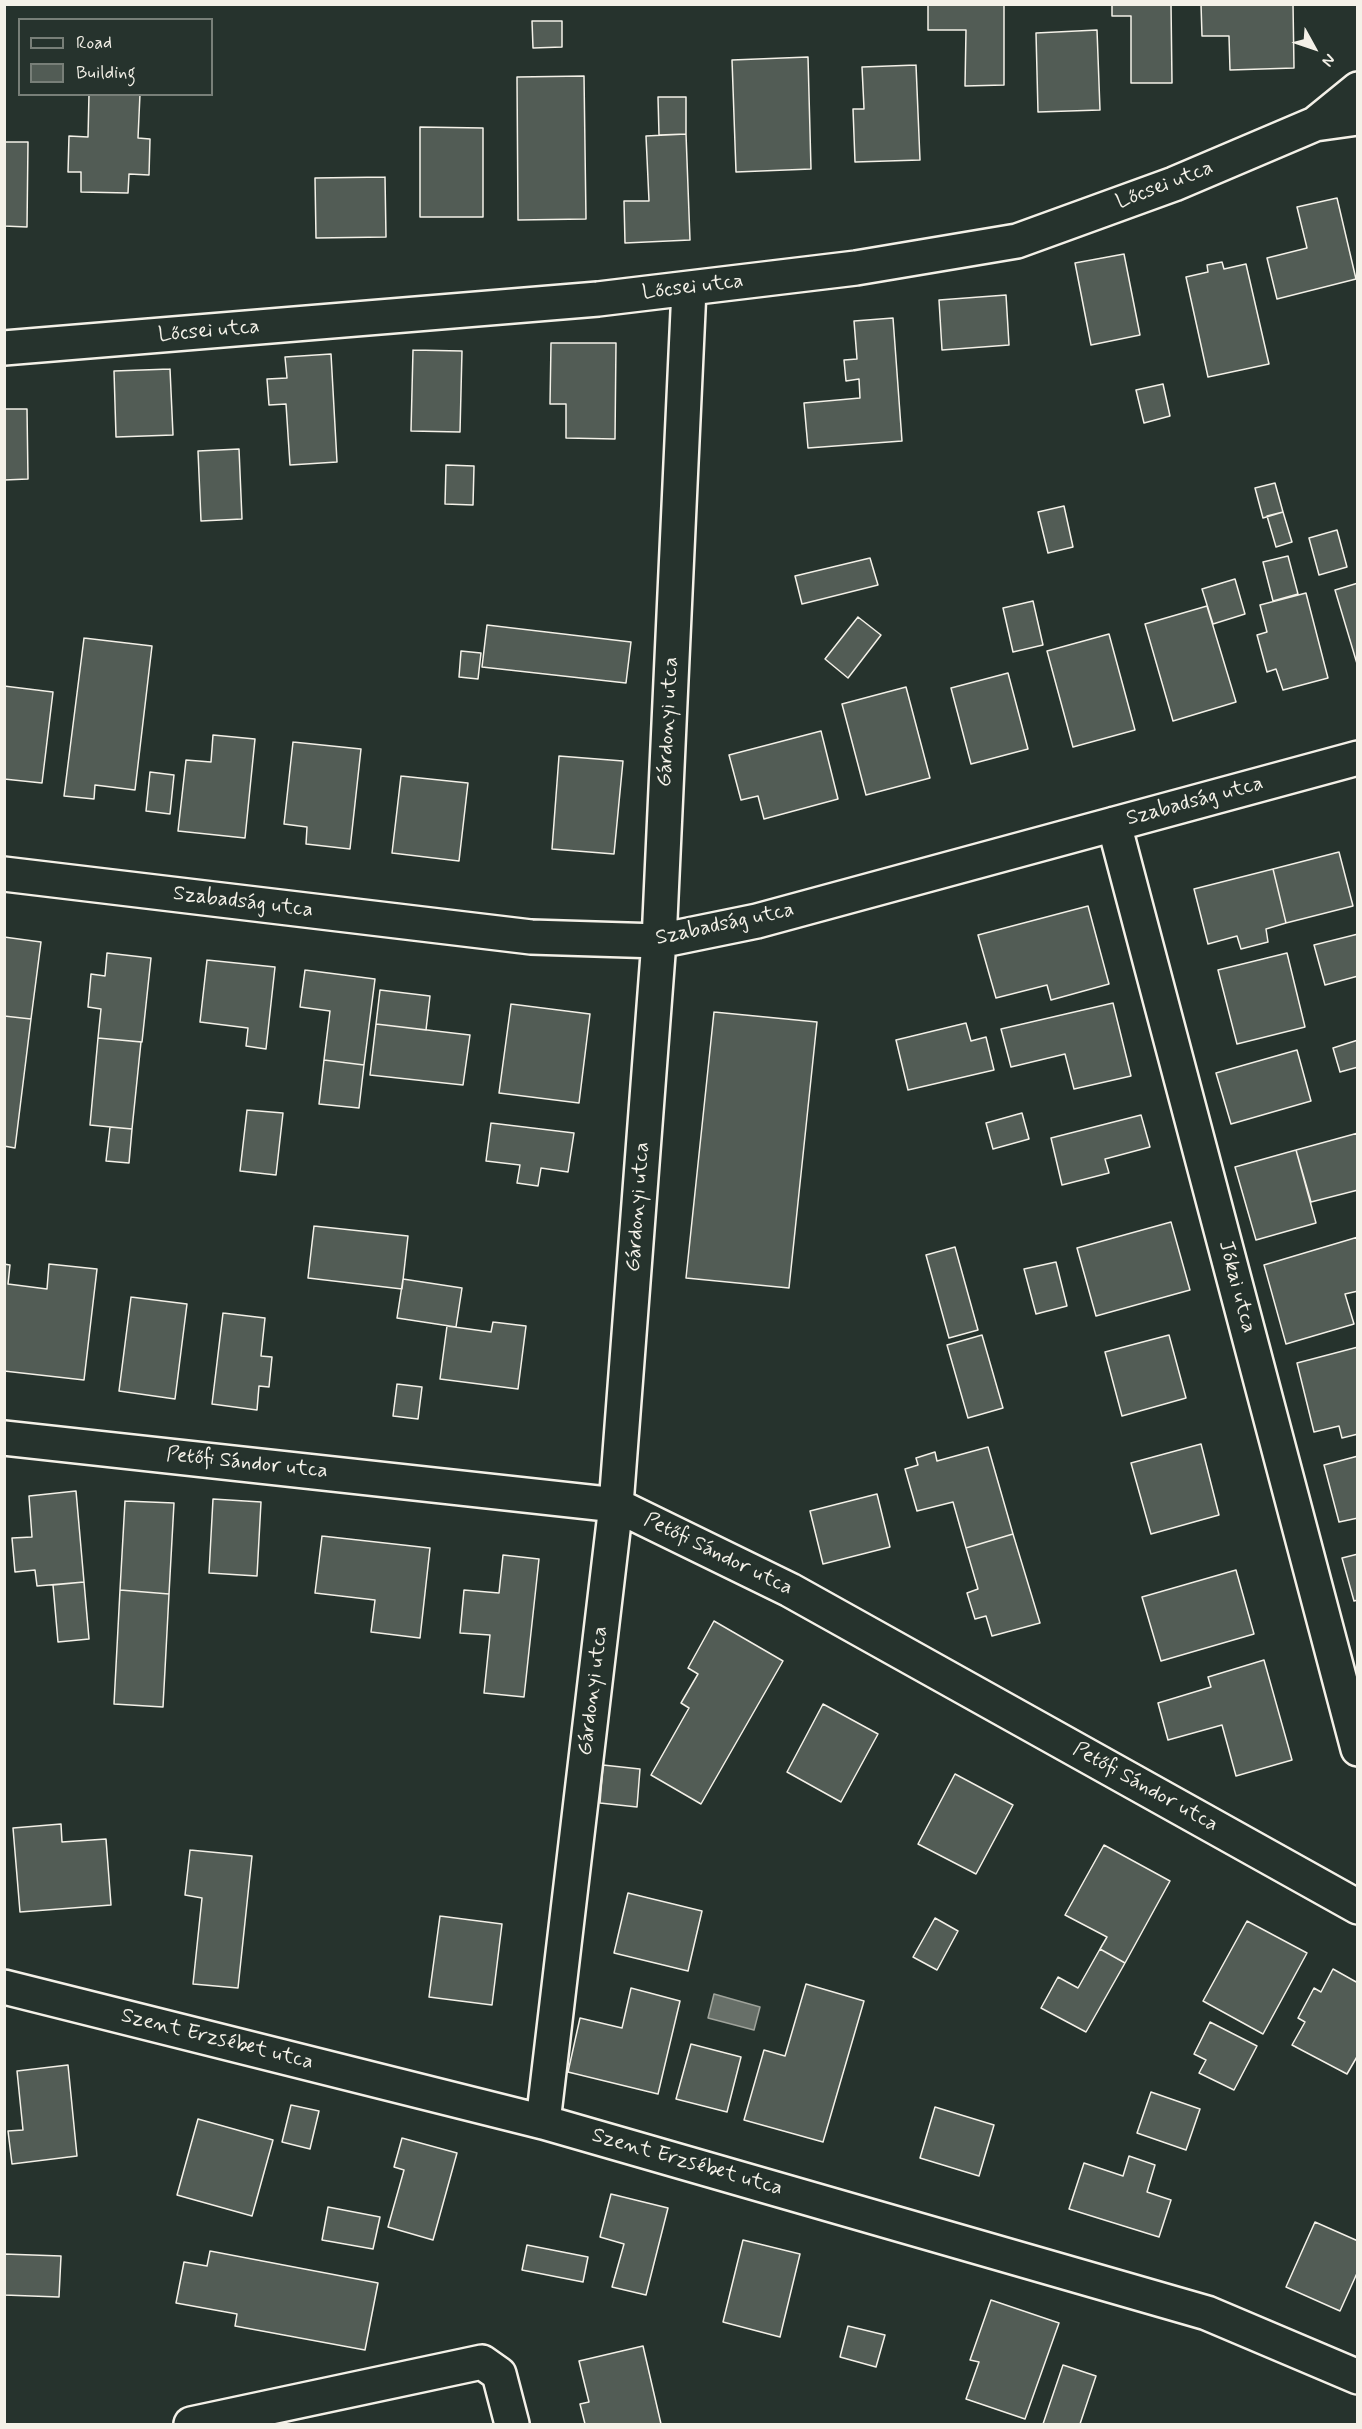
<!DOCTYPE html>
<meta charset="utf-8">
<style>
body{margin:0}
#map{position:relative;width:1362px;height:2429px;overflow:hidden;background:#26332d;font-family:Mynerve,sans-serif}
canvas{display:block}
.frame{position:absolute;inset:0;border:6px solid #f4f1e8;pointer-events:none}
.legend{position:absolute;left:18px;top:18px;width:195px;height:78px;box-sizing:border-box;background:#26332d;border:2px solid #787f78;margin:0;padding:8px 10px;list-style:none;font-size:18px;color:#f4f1e8}
.legend li{display:flex;align-items:center;gap:12px;height:30px}
.legend b{width:30px;border:2px solid #787f78}
.north{position:absolute;left:1284px;top:18px;width:60px;height:60px;-webkit-text-stroke:4px #26332d;paint-order:stroke;rotate:130deg;font-size:16px;font-weight:700;line-height:24px;text-align:center;color:#f4f1e8}
.north::after{content:'';display:block;margin:auto;width:21px;height:27px;background:#f4f1e8;clip-path:polygon(50% 0,100% 100%,50% 72%,0 100%)}
</style>
<div id="map">
<canvas width="1362" height="2429"></canvas>
<div class="frame"></div>
<ul class="legend">
<li><b style="height:8px;background:#26332d"></b>Road</li>
<li><b style="height:16px;background:#525c55"></b>Building</li>
</ul>
<div class="north">N</div>
</div>
<script>
const ctx = document.querySelector('canvas').getContext('2d');
ctx.lineJoin = 'round';
function fillPath(path, color) {
  ctx.fillStyle = color;
  ctx.fill(path, 'evenodd');
}
function toPath(rows) {
  const path = new Path2D();
  for (const r of rows) {
    path.moveTo(r[0], r[1]);
    for (let i = 2; i < r.length; i += 2) path.lineTo(r[i], r[i + 1]);
  }
  return path;
}
function strokePath(path, color, width, dash) {
  ctx.strokeStyle = color;
  ctx.lineWidth = width;
  ctx.lineCap = dash ? 'butt' : 'round';
  ctx.setLineDash(dash || []);
  ctx.stroke(path);
}
function write(font, color, halo, rows, align = 'center') {
  ctx.font = font + ' Mynerve,sans-serif';
  ctx.lineWidth = 4.5;
  ctx.setLineDash([]);
  ctx.textBaseline = 'middle';
  ctx.strokeStyle = halo;
  ctx.fillStyle = color;
  for (const [text, x, y, turn = 0] of rows) {
    ctx.save();
    ctx.translate(x, y);
    ctx.rotate((+turn || 0) * Math.PI / 180);
    ctx.textAlign = isNaN(turn) ? turn : align;
    if (halo) ctx.strokeText(text, 0, 0);
    ctx.fillText(text, 0, 0);
    ctx.restore();
  }
}
const water = toPath([
 [714,1994,760,2007,754,2030,708,2018,714,1994]
]);
fillPath(water, '#676f68');
strokePath(water, '#9fa39b', 1.5);
const building = toPath([
 [928,4,1004,4,1004,85,965,86,966,30,928,30,928,4],
 [1112,4,1171,4,1172,83,1131,83,1131,16,1112,16,1112,4],
 [1201,4,1293,4,1294,68,1230,70,1229,36,1202,36,1201,4],
 [532,21,562,21,562,47,533,48,532,21],
 [1097,30,1100,110,1038,112,1036,33,1097,30],
 [808,57,811,169,736,172,732,60,808,57],
 [916,65,920,160,855,162,853,109,864,109,862,67,916,65],
 [584,76,586,219,518,220,517,77,584,76],
 [89,94,140,94,138,138,150,139,149,175,129,174,128,193,81,192,81,172,68,172,69,136,88,137,89,94],
 [658,97,686,97,686,134,659,135,658,97],
 [420,127,483,128,483,217,420,217,420,127],
 [686,134,690,240,625,243,624,201,649,201,646,136,686,134],
 [4,142,28,142,27,227,4,226,4,142],
 [385,177,386,237,316,238,315,178,385,177],
 [1337,198,1356,279,1277,299,1267,258,1307,248,1297,207,1337,198],
 [1124,254,1140,335,1091,345,1075,263,1124,254],
 [1222,262,1224,269,1246,264,1269,364,1208,377,1186,277,1208,272,1207,265,1222,262],
 [1006,295,1009,345,942,350,939,300,1006,295],
 [893,318,902,441,808,448,804,403,860,398,859,379,846,381,844,360,857,359,854,321,893,318],
 [551,343,616,343,615,439,566,438,566,404,550,404,551,343],
 [413,350,462,351,460,432,411,431,413,350],
 [331,354,337,462,290,465,286,404,269,405,267,379,287,378,285,357,331,354],
 [170,369,173,435,116,437,114,371,170,369],
 [1163,384,1170,416,1144,423,1136,390,1163,384],
 [4,409,27,409,28,479,4,480,4,409],
 [239,449,242,519,201,521,198,451,239,449],
 [446,465,474,466,473,505,445,504,446,465],
 [1275,483,1283,512,1263,518,1255,488,1275,483],
 [1064,506,1073,547,1048,553,1038,512,1064,506],
 [1283,512,1292,542,1276,547,1267,516,1283,512],
 [1337,530,1347,567,1319,575,1309,538,1337,530],
 [1288,556,1298,594,1273,601,1263,562,1288,556],
 [870,558,878,585,802,604,795,576,870,558],
 [1235,579,1245,614,1213,624,1202,589,1235,579],
 [1358,583,1358,667,1335,590,1358,583],
 [1306,593,1328,678,1283,690,1276,669,1267,672,1257,635,1267,632,1260,605,1306,593],
 [1033,601,1043,645,1013,652,1003,608,1033,601],
 [1207,606,1236,702,1173,721,1145,624,1207,606],
 [858,617,881,635,848,678,825,659,858,617],
 [487,625,631,642,626,683,482,667,487,625],
 [1109,634,1135,730,1073,747,1047,651,1109,634],
 [84,638,152,646,135,790,95,785,94,799,64,796,84,638],
 [461,651,481,653,478,679,459,677,461,651],
 [1008,673,1028,749,971,764,951,688,1008,673],
 [4,686,53,692,42,783,4,779,4,686],
 [906,687,930,778,866,795,842,704,906,687],
 [821,731,838,799,764,819,758,796,741,800,729,755,821,731],
 [213,735,255,739,245,838,178,831,186,760,211,762,213,735],
 [293,742,361,749,350,849,306,844,307,827,284,824,293,742],
 [559,756,623,761,614,854,552,849,559,756],
 [150,772,174,775,170,814,146,811,150,772],
 [401,776,468,783,459,861,392,853,401,776],
 [1339,852,1353,906,1286,923,1273,869,1339,852],
 [1273,869,1286,923,1266,929,1268,942,1241,949,1237,936,1208,944,1194,889,1273,869],
 [1088,906,1109,984,1051,1000,1047,985,996,998,978,935,1088,906],
 [1358,934,1358,976,1325,985,1314,945,1358,934],
 [4,937,41,942,31,1019,4,1016,4,937],
 [107,953,151,958,142,1042,98,1038,101,1009,88,1007,91,974,105,976,107,953],
 [1287,953,1305,1027,1237,1044,1218,970,1287,953],
 [207,960,275,967,266,1049,246,1046,248,1028,200,1022,207,960],
 [305,970,375,979,364,1065,324,1060,330,1011,300,1007,305,970],
 [380,990,430,996,426,1030,376,1024,380,990],
 [1113,1003,1131,1076,1074,1089,1065,1054,1011,1067,1001,1029,1113,1003],
 [511,1004,590,1014,579,1103,499,1093,511,1004],
 [714,1012,817,1022,789,1288,686,1278,714,1012],
 [4,1016,31,1019,15,1148,4,1146,4,1016],
 [966,1023,971,1041,986,1037,994,1070,908,1090,896,1040,966,1023],
 [376,1024,470,1035,463,1085,370,1075,376,1024],
 [98,1038,141,1042,132,1129,90,1125,98,1038],
 [1358,1040,1358,1067,1340,1072,1333,1048,1358,1040],
 [1297,1050,1311,1101,1231,1124,1216,1073,1297,1050],
 [324,1060,364,1065,359,1108,319,1104,324,1060],
 [247,1110,283,1113,276,1175,240,1171,247,1110],
 [1022,1113,1029,1139,993,1149,986,1123,1022,1113],
 [1141,1115,1150,1147,1105,1159,1109,1173,1062,1185,1051,1138,1141,1115],
 [491,1123,574,1133,568,1172,541,1168,538,1186,517,1183,520,1165,486,1161,491,1123],
 [110,1127,132,1129,129,1163,106,1161,110,1127],
 [1358,1133,1358,1190,1311,1202,1296,1150,1358,1133],
 [1296,1150,1316,1223,1256,1240,1235,1167,1296,1150],
 [1171,1222,1190,1290,1096,1316,1077,1248,1171,1222],
 [314,1226,408,1236,402,1289,308,1278,314,1226],
 [1358,1237,1358,1291,1345,1294,1354,1324,1286,1344,1264,1265,1358,1237],
 [955,1247,978,1330,949,1338,926,1255,955,1247],
 [1056,1262,1067,1306,1036,1314,1024,1269,1056,1262],
 [4,1264,10,1265,8,1284,47,1289,49,1264,97,1269,84,1380,4,1371,4,1264],
 [403,1279,462,1288,456,1327,397,1318,403,1279],
 [131,1297,187,1304,175,1399,119,1391,131,1297],
 [223,1313,265,1318,261,1356,272,1357,269,1387,259,1386,257,1410,212,1404,223,1313],
 [493,1322,526,1326,518,1389,440,1379,447,1326,491,1332,493,1322],
 [982,1335,1003,1408,968,1418,947,1345,982,1335],
 [1169,1335,1186,1398,1122,1416,1105,1352,1169,1335],
 [1358,1347,1358,1434,1342,1438,1339,1426,1314,1432,1297,1363,1358,1347],
 [397,1384,422,1387,418,1419,393,1416,397,1384],
 [1201,1444,1219,1515,1151,1534,1131,1463,1201,1444],
 [988,1447,1013,1534,966,1548,953,1502,917,1511,905,1469,918,1465,916,1458,935,1452,937,1461,988,1447],
 [1358,1456,1358,1518,1339,1522,1324,1465,1358,1456],
 [76,1491,84,1582,37,1586,35,1570,15,1572,12,1538,32,1537,29,1496,76,1491],
 [877,1494,890,1547,823,1564,810,1511,877,1494],
 [213,1499,261,1502,257,1576,209,1573,213,1499],
 [125,1501,174,1503,169,1594,120,1590,125,1501],
 [1013,1534,1040,1623,992,1636,986,1616,975,1619,967,1593,978,1589,966,1548,1013,1534],
 [322,1536,430,1548,420,1638,371,1632,375,1600,315,1593,322,1536],
 [1358,1554,1358,1600,1354,1601,1342,1558,1358,1554],
 [503,1555,539,1559,524,1697,484,1693,490,1635,460,1633,464,1590,499,1593,503,1555],
 [1236,1570,1254,1634,1161,1661,1142,1597,1236,1570],
 [84,1582,89,1639,58,1642,53,1585,84,1582],
 [120,1590,169,1594,163,1707,114,1704,120,1590],
 [714,1621,783,1661,701,1804,651,1775,689,1708,681,1703,698,1674,688,1668,714,1621],
 [1264,1660,1292,1760,1236,1776,1222,1725,1168,1740,1158,1703,1211,1687,1208,1677,1264,1660],
 [823,1704,878,1734,841,1802,787,1772,823,1704],
 [603,1765,640,1769,637,1807,600,1803,603,1765],
 [955,1774,1013,1805,976,1874,918,1844,955,1774],
 [61,1824,62,1842,106,1839,111,1905,20,1912,13,1828,61,1824],
 [1104,1845,1170,1881,1125,1963,1100,1949,1107,1937,1065,1915,1104,1845],
 [190,1850,252,1856,238,1988,193,1984,202,1898,185,1895,190,1850],
 [628,1893,702,1911,688,1971,614,1953,628,1893],
 [440,1916,502,1924,492,2005,429,1997,440,1916],
 [935,1918,958,1931,937,1970,913,1957,935,1918],
 [1247,1921,1307,1953,1263,2034,1203,2001,1247,1921],
 [1100,1949,1125,1963,1086,2032,1041,2008,1058,1977,1078,1988,1100,1949],
 [1333,1969,1358,1983,1358,2055,1347,2074,1292,2045,1305,2022,1298,2018,1314,1988,1321,1992,1333,1969],
 [806,1984,864,2001,823,2142,744,2120,764,2050,785,2056,806,1984],
 [631,1988,680,2001,658,2094,568,2072,580,2018,622,2028,631,1988],
 [1210,2022,1257,2046,1234,2090,1199,2073,1206,2060,1194,2054,1210,2022],
 [691,2044,741,2057,727,2112,676,2099,691,2044],
 [68,2065,77,2156,12,2164,8,2131,23,2130,17,2071,68,2065],
 [1151,2092,1200,2109,1186,2150,1137,2133,1151,2092],
 [291,2105,319,2111,310,2149,282,2142,291,2105],
 [935,2107,994,2125,979,2176,920,2158,935,2107],
 [198,2119,273,2140,252,2216,177,2195,198,2119],
 [402,2138,457,2153,433,2240,388,2227,404,2170,394,2167,402,2138],
 [1129,2156,1155,2165,1147,2192,1171,2200,1159,2237,1069,2209,1084,2163,1123,2176,1129,2156],
 [611,2194,668,2208,646,2295,612,2287,624,2244,600,2237,611,2194],
 [328,2207,380,2217,373,2249,322,2240,328,2207],
 [1315,2222,1358,2241,1358,2271,1340,2311,1286,2287,1315,2222],
 [743,2240,800,2254,780,2337,723,2322,743,2240],
 [527,2245,588,2257,583,2282,522,2270,527,2245],
 [210,2251,378,2283,365,2350,235,2326,237,2314,176,2303,184,2262,207,2266,210,2251],
 [4,2254,61,2256,59,2297,4,2295,4,2254],
 [991,2300,1059,2323,1025,2419,966,2399,979,2362,970,2360,991,2300],
 [848,2326,885,2335,876,2367,840,2357,848,2326],
 [643,2346,661,2424,585,2424,580,2404,589,2402,579,2361,643,2346],
 [1063,2365,1096,2376,1080,2424,1043,2424,1063,2365]
]);
fillPath(building, '#525c55');
strokePath(building, '#f4f1e8', 1.5);
const minor = toPath([
 [1315,124,1358,89],
 [4,348,598,299,856,268,1017,241,1174,184,1315,124,1358,118],
 [1114,824,1358,1749],
 [4,874,531,937,659,941,757,921,1358,758],
 [4,1438,616,1505,790,1590,1358,1907],
 [4,1987,543,2122,1207,2313,1358,2377],
 [543,2122,616,1505,659,941,689,289],
 [191,2424,482,2362,499,2374,512,2424]
]);
strokePath(minor, '#f4f1e8', 38);
strokePath(minor, '#26332d', 33);
write('21px', '#f4f1e8', '#26332d', [
 ["Lőcsei utca",1165,186,-21],
 ["Lőcsei utca",693,288,-7],
 ["Lőcsei utca",209,332,-5],
 ["Gárdonyi utca",669,722,-87],
 ["Szabadság utca",1195,802,-15],
 ["Szabadság utca",243,903,7],
 ["Szabadság utca",725,925,-12],
 ["Gárdonyi utca",639,1207,-86],
 ["Jókai utca",1236,1287,75],
 ["Petőfi Sándor utca",247,1464,6],
 ["Petőfi Sándor utca",718,1555,26],
 ["Gárdonyi utca",594,1691,-83],
 ["Petőfi Sándor utca",1145,1788,29],
 ["Szent Erzsébet utca",217,2040,14],
 ["Szent Erzsébet utca",687,2163,16]
]);
</script>
